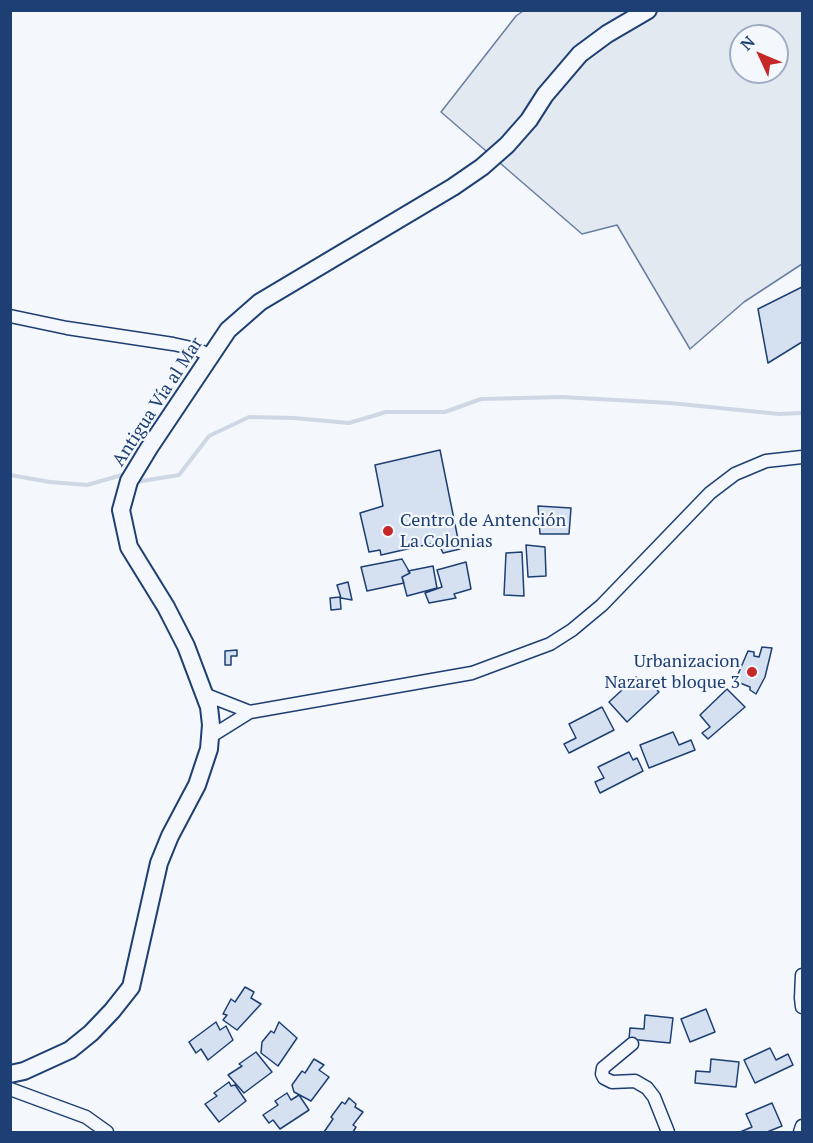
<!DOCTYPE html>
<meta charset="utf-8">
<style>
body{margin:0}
#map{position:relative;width:813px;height:1143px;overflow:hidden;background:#f4f7fb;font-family:"PT Serif",serif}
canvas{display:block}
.frame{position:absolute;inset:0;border:12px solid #1d3f73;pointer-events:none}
.north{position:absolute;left:729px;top:24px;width:60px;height:60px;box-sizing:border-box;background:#f4f7fb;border:2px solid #9eadc5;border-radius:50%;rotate:314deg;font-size:16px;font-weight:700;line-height:24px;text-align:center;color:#1d3f73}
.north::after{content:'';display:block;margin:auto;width:21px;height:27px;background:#c62828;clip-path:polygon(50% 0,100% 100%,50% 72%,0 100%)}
</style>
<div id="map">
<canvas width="813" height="1143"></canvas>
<div class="frame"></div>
<div class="north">N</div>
</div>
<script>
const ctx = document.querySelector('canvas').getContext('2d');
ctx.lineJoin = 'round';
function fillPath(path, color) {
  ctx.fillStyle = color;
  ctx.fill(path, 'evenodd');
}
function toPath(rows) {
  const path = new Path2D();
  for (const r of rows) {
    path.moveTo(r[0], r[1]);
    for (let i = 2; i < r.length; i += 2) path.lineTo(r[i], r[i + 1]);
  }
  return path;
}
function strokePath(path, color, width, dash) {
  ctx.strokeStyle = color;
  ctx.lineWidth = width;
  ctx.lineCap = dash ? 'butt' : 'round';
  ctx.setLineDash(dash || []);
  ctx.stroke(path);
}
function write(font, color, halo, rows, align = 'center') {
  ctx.font = font + ' "PT Serif",serif';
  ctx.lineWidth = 4.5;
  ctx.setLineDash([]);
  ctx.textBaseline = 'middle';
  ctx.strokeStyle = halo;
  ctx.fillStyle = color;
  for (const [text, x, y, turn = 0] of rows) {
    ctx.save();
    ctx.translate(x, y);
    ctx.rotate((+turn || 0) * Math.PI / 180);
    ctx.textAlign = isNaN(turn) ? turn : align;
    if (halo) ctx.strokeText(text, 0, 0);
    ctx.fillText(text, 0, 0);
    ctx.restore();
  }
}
const green = toPath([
 [523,11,802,11,802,264,744,302,690,349,617,225,582,234,441,112,516,16,523,11],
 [741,36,777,36,777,72,741,72,741,36]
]);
fillPath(green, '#e3e9f0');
strokePath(green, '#687fa3', 1.5);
strokePath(toPath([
 [10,475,50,482,87,485,122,475],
 [136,482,179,475,209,436,249,417,294,418,349,423,386,412,445,412,481,399,562,397,670,403,779,414,802,413]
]), '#cfd7e4', 4);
const building = toPath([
 [802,287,802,342,768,363,758,309,802,287],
 [440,450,460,549,443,553,438,542,381,555,380,550,369,552,360,513,383,506,375,465,440,450],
 [538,506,571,508,569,534,540,534,538,506],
 [526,545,545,547,546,576,528,577,526,545],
 [522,552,524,596,504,595,506,553,522,552],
 [402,559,410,573,402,577,404,583,367,591,361,567,402,559],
 [466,562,471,589,454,594,456,598,429,603,425,593,442,587,437,570,466,562],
 [433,566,437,588,407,596,402,577,410,573,408,571,433,566],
 [348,582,352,600,341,598,337,585,348,582],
 [340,597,341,609,331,610,330,598,340,597],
 [762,647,772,648,765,677,756,694,750,690,750,687,735,681,748,651,754,652,754,656,759,657,762,647],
 [237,650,237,656,231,656,231,665,225,665,225,651,237,650],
 [636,677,647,688,651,684,659,692,627,722,609,702,636,677],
 [727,689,745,707,708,739,702,733,710,727,700,715,727,689],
 [602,707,614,730,569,753,564,744,576,738,569,724,602,707],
 [673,732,679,745,691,740,695,750,649,768,640,745,673,732],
 [629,752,633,760,637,758,643,771,600,793,595,782,604,778,598,767,629,752],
 [245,987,254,992,251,998,261,1004,237,1030,223,1020,227,1015,223,1014,231,999,235,1002,245,987],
 [706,1009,715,1032,690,1042,681,1019,706,1009],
 [645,1015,673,1018,670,1043,629,1039,630,1028,644,1029,645,1015],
 [216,1022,220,1030,226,1026,233,1040,208,1060,201,1049,196,1053,189,1042,216,1022],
 [279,1022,297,1038,278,1066,261,1053,262,1042,271,1031,274,1033,279,1022],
 [770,1048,776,1060,788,1054,793,1065,755,1083,744,1060,770,1048],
 [256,1052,272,1072,244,1093,228,1075,242,1066,239,1064,256,1052],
 [314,1059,324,1065,319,1070,329,1077,311,1101,294,1092,292,1085,302,1071,305,1073,314,1059],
 [711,1059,739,1062,736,1087,695,1083,696,1071,710,1072,711,1059],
 [229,1082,231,1086,235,1085,246,1101,219,1122,205,1104,217,1096,214,1093,229,1082],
 [287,1093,291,1100,299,1095,309,1110,280,1129,273,1120,269,1123,263,1115,278,1105,275,1101,287,1093],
 [349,1098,356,1104,355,1107,363,1112,353,1125,356,1127,353,1132,324,1132,333,1119,331,1117,342,1102,345,1104,349,1098],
 [772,1103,782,1126,767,1132,740,1132,752,1127,746,1114,772,1103]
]);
fillPath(building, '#d5e0f0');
strokePath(building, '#1d3f73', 1.5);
const street = toPath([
 [10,316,67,328,173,344,196,349,211,356],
 [204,694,250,712,210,737],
 [250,712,472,673,550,644,572,630,602,605,710,493,735,474,766,461,802,457],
 [802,975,801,998,802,1007],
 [632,1044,603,1068,602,1074,604,1078,612,1082,635,1081,647,1088,654,1097,668,1132],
 [10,1089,86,1117,107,1132],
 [800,1132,802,1126]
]);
const secondary = toPath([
 [10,1074,24,1071,70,1050,91,1033,112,1011,131,987,159,863,170,836,197,785,209,749,211,725,209,707,186,646,166,607,129,547,121,510,129,481,149,448,228,330,260,302,453,187,482,167,507,145,529,120,545,95,580,54,607,34,648,10]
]);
strokePath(street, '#1d3f73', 15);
strokePath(secondary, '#1d3f73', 20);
strokePath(street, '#f4f7fb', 12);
strokePath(secondary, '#f4f7fb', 16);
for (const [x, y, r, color] of [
 [388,531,6,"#c62828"],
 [752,672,6,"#c62828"]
]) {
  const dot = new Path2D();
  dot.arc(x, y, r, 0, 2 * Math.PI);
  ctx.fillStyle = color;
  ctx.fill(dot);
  strokePath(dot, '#f4f7fb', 2);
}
write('18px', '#1d3f73', '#f4f7fb', [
 ["Antigua Vía al Mar",158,402,-57]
]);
write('18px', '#1d3f73', '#f4f7fb', [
 ["Centro de Antención",400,521],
 ["La Colonias",400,542],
 ["Urbanizacion",740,662,"right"],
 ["Nazaret bloque 3",740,683,"right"]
], 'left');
</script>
